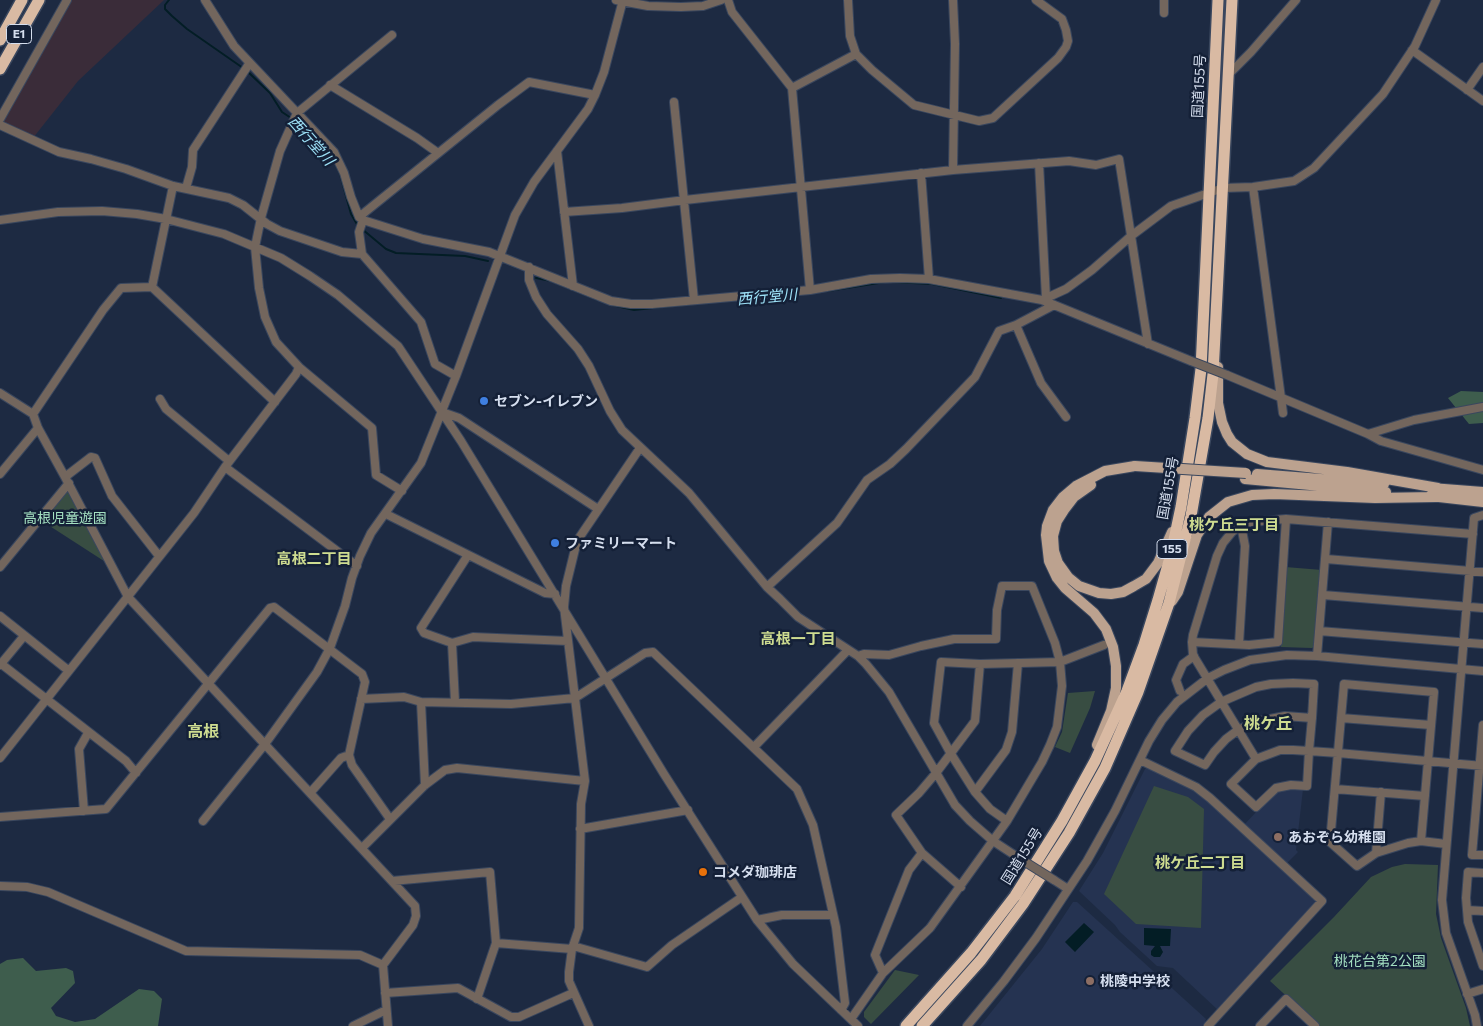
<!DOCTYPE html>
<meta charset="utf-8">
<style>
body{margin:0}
canvas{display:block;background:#1d2a42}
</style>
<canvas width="1483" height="1026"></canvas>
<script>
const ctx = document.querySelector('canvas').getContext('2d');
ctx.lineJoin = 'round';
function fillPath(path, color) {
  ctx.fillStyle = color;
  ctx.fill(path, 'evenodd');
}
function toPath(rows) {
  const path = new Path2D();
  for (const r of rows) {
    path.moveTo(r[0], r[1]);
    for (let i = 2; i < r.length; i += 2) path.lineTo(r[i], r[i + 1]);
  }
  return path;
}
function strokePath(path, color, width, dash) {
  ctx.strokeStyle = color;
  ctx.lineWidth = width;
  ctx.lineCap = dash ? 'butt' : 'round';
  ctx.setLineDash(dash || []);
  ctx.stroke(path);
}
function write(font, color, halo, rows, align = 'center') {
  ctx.font = font + ' Commissioner,"Noto Sans JP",sans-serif';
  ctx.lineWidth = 5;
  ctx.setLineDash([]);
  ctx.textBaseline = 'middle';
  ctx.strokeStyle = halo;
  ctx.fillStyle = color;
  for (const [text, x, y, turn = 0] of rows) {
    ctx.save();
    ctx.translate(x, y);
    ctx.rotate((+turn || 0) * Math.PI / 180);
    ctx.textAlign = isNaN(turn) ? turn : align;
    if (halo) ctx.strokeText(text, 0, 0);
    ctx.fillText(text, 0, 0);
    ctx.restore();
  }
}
fillPath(toPath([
 [1148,768,1195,790,1205,797,1316,899,1316,903,1218,1010,1173,968,1157,966,1120,932,1115,925,1079,891,1103,853,1145,769],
 [1282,789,1303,789,1296,850,1298,852,1287,863,1244,825,1272,795],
 [1073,902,1077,902,1206,1019,1204,1026,980,1026,1042,949]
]), '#253351');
fillPath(toPath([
 [72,0,164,0,78,81,33,138,3,123]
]), '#3a2c39');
fillPath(toPath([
 [66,491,69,491,107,563,42,521],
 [1285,567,1322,570,1315,646,1312,648,1281,647],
 [1095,691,1090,708,1070,753,1055,747,1062,732,1068,693],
 [1154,786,1188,797,1204,809,1201,928,1136,924,1104,894],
 [1405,864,1438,865,1436,914,1441,938,1466,1008,1470,1026,1319,1026,1270,981,1334,917,1371,877,1392,867],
 [895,970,919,975,871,1024,864,1017,864,1012]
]), '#384d42');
fillPath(toPath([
 [1461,391,1483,392,1483,423,1469,424,1448,398],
 [23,958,36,971,66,968,73,971,75,983,51,1008,56,1016,75,1022,95,1019,139,989,154,991,162,999,158,1026,0,1026,0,964,7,960]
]), '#3e5d4d');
fillPath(toPath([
 [1084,923,1094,932,1075,952,1065,942],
 [1144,928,1171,929,1170,946,1160,946,1163,952,1160,957,1154,957,1151,955,1151,951,1155,946,1144,945]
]), '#031d25');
strokePath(toPath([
 [169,0,165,5,165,9,172,16,187,29,243,68],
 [247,71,270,93,282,112,291,118],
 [295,121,303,127,335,163,340,174,351,214,358,226],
 [362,229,386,249,396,253,465,256,488,261],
 [536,278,551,281,598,300],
 [892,282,932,284,1001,298],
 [828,291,885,282],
 [612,305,634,310,691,304]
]), '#031d25', 2);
const minor = toPath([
 [205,0,234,46,334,152,344,173,351,197,359,217,363,220,423,239,489,252,611,301,631,304,652,304,810,290,871,279,900,278,929,279,1042,300,1191,361],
 [616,0,648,6,681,7,703,6,721,0],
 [728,0,732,12,792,88,810,290],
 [848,0,850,36,856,54,872,70,914,105,979,121,993,118,1058,58,1066,47,1068,41,1066,30,1062,19,1036,0],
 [1164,13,1164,0],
 [1412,50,1483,101],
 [1228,75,1251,52,1296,0],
 [330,85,417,138,438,153],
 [792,88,856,54],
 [1467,90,1483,67],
 [674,102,694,300],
 [0,119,67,0],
 [0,125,59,152,91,159,126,169,173,186,229,198,243,205,267,224,280,231,342,252,362,254],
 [557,151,573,286],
 [1039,163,1046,298],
 [953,170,955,44,953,0],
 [921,173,929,279],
 [1253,187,1283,413],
 [186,188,192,167,193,150,249,64],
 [564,212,622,208,685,200,953,170,1069,161,1096,165,1119,159,1148,344],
 [359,217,498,105,529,82,595,95],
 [0,220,58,212,102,211,137,214,166,219,224,234,281,258,310,276,338,295,398,346,461,441,664,774,757,920,793,964,858,1026],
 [363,220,359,232,362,254,421,322,435,364,456,376],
 [529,267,529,280,536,297,547,314,578,349,589,366,610,411,622,430,689,493,767,587,780,599,798,617,858,656,866,664,889,692,955,805,970,821,993,841,1022,860],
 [152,287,275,402],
 [1042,300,1066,289,1092,270,1131,236,1171,206,1223,188,1253,187,1294,181,1314,168,1383,94,1415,46,1436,0],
 [1016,325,1041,383,1066,417],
 [299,367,372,428,376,475,402,491],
 [1227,375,1368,434,1381,441,1483,470],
 [0,393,33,414,38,428,65,477,128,597,415,906,416,916,413,925,383,965,388,1026],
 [160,399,166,409,229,461],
 [442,412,459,418,598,509],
 [33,414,103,310,121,288,152,287,173,186],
 [1368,434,1414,420,1483,407],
 [225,467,357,566],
 [0,474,38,428],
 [65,477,91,457,95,458,112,496,159,556],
 [386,514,545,593,555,594],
 [1326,559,1483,572],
 [0,567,69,483],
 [767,587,837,523,867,480,890,464,906,449,975,377,999,331,1016,325,1054,305],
 [1323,595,1483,608],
 [0,616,69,671],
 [1319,631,1483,644],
 [1192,642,1249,645,1278,642,1286,519],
 [452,643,473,637,568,641],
 [1239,644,1245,546,1241,525],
 [1317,656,1328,522],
 [0,663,126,761,136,773],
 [0,665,24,636],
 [1180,691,1176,680,1183,664,1194,656],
 [361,699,404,697,421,702,511,704,575,698,645,653,653,652,797,789,813,825,836,927,845,1003,841,1010],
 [421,702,425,785],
 [455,702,452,643,424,633,421,628,468,555],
 [1312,718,1285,716,1255,722,1238,730,1226,739,1214,752,1205,765,1175,751,1188,731,1203,715,1221,702,1256,687,1271,684,1293,683,1314,684,1312,718,1309,751,1307,786,1291,785,1276,788,1256,807,1231,784,1256,759,1280,750,1293,750,1309,751,1338,753,1483,766],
 [1341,718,1431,725],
 [1483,725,1472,855,1483,855],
 [754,747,848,650],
 [0,758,194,513,225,467,296,374,299,367,276,342,265,317,259,288,255,247,261,218,280,151,297,113,392,35],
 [1256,759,1193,655,1192,642,1193,635,1217,556,1223,543,1232,532,1241,525,1251,522,1286,519,1473,534],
 [1140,760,1196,787,1210,798,1322,901,1208,1026],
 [1335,789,1425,796],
 [975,792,1006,750,1012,732,1018,663],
 [310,793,341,758,349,755],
 [84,811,79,749,88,733],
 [0,817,106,809,270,608,274,607,362,674,365,682,349,755,352,765,390,819],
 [203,821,265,744,317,672,330,648,345,606,352,578,360,556,371,533,421,463,456,376,515,215,534,182,588,109,595,95,604,72,623,0],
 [1007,821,990,809,975,792,951,754,934,723,941,662,980,664,1060,662,1104,645],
 [580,829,688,810],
 [1421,841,1434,692,1344,684,1330,842,1357,866,1376,853,1408,843,1421,841,1446,844],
 [362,848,425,785,445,770,457,768,585,781],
 [1376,853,1381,792],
 [1483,873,1468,872,1466,898,1468,922,1483,966],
 [1054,880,1068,889],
 [392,881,490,872,496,943,477,999],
 [0,886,27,887,48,892,186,951,360,955,383,965],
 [961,887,922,853,896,815,919,793,936,773,975,721,980,664],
 [1467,910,1483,911],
 [757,920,782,915,832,915],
 [496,943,572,949],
 [573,946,647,967,672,945,742,897],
 [883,973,875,955,909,870,922,853],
 [385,993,458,988,511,1017,519,1017,573,993],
 [1467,994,1483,989],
 [851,1019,883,973,930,928,1007,821,1042,762,1050,745,1057,727,1062,686,1060,662,1055,643,1032,586,1002,586,997,610,996,639,954,639,921,646,889,655,864,654,858,656],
 [353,1026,386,1010],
 [589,1026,569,981,569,972,572,949,579,928,581,804,585,781,564,607,566,586,577,541,640,448],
 [967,1026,1004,981,1036,938,1087,861,1115,811,1149,741,1162,720,1177,702,1208,678,1224,670,1250,660,1287,655,1317,656,1483,671],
 [1260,1026,1286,999,1315,1026],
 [1477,1026,1475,1015,1446,933,1442,900,1474,518,1483,515]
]);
const major = toPath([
 [1218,367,1218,403,1222,422,1227,434,1232,442,1247,454,1267,462,1347,472,1438,488],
 [1257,474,1384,484],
 [1245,479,1386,492],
 [1091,485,1074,497,1064,510,1057,521,1053,536,1054,551,1058,563,1068,577,1079,586,1099,593,1111,594,1123,592,1134,586,1146,579,1158,563,1172,532],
 [1431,488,1483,492],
 [1430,496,1483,502],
 [1172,601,1178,592,1197,535,1209,517,1228,502,1252,495,1274,494,1375,498,1436,497],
 [1097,745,1111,711,1116,688,1116,666,1113,647,1106,629,1094,613,1065,588,1057,578,1049,561,1046,535,1047,526,1053,510,1063,497,1076,486,1105,471,1135,466]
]);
const highway = toPath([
 [0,40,22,0],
 [0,69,39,0],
 [906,1026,971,953,1015,896,1062,821,1095,761,1127,691,1144,645,1158,600,1171,554,1181,507,1195,418,1201,369,1218,0],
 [922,1026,981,960,1023,904,1069,833,1105,768,1138,692,1169,603,1191,516,1208,418,1213,374,1232,0]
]);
strokePath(minor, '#3a475e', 10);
strokePath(major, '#3a475e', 12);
strokePath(highway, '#3a475e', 14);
strokePath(minor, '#73665d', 8);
strokePath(major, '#bca28f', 10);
strokePath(highway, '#d9baa3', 11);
const minorBridge = toPath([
 [1191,361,1227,375],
 [1022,860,1054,880]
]);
const majorBridge = toPath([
 [1135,466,1246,473]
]);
strokePath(minorBridge, '#3a475e', 10, []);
strokePath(majorBridge, '#3a475e', 12, []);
strokePath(minorBridge, '#73665d', 8);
strokePath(majorBridge, '#bca28f', 10);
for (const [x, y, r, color] of [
 [484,401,5,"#3f7fe0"],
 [555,543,5,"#3f7fe0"],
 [1278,837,5,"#8d6e63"],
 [703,872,5,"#e8710a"],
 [1090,981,5,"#8d6e63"]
]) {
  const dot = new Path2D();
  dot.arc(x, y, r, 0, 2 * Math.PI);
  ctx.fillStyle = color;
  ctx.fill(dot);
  strokePath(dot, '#142037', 2);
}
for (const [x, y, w] of [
 [19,34,25],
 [1172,549,30]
]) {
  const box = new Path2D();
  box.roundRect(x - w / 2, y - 9.5, w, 19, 4);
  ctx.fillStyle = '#142037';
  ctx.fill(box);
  strokePath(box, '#d5deee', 1);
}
write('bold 12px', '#d5deee', null, [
 ["E1",19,34],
 ["155",1172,549]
]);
write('14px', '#d5deee', '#142037', [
 ["国道155号",1199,86,-87],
 ["国道155号",1168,488,-80],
 ["国道155号",1022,856,-58]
]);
write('bold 14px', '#d5deee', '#142037', [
 ["セブン-イレブン",494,401],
 ["ファミリーマート",565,543],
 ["あおぞら幼稚園",1288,837],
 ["コメダ珈琲店",713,872],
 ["桃陵中学校",1100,981]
], 'left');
write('14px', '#a4e0c1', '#142037', [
 ["高根児童遊園",65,518],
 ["桃花台第2公園",1380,961]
]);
write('italic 15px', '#9de1f7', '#142037', [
 ["西行堂川",311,141,48],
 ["西行堂川",767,297,-5]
]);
write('bold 15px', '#cedc90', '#142037', [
 ["桃ケ丘三丁目",1234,525],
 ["高根二丁目",314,559],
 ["高根一丁目",798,639],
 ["桃ケ丘二丁目",1200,863]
]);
write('bold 16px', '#cedc90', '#142037', [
 ["桃ケ丘",1268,724],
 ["高根",203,732]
]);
</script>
